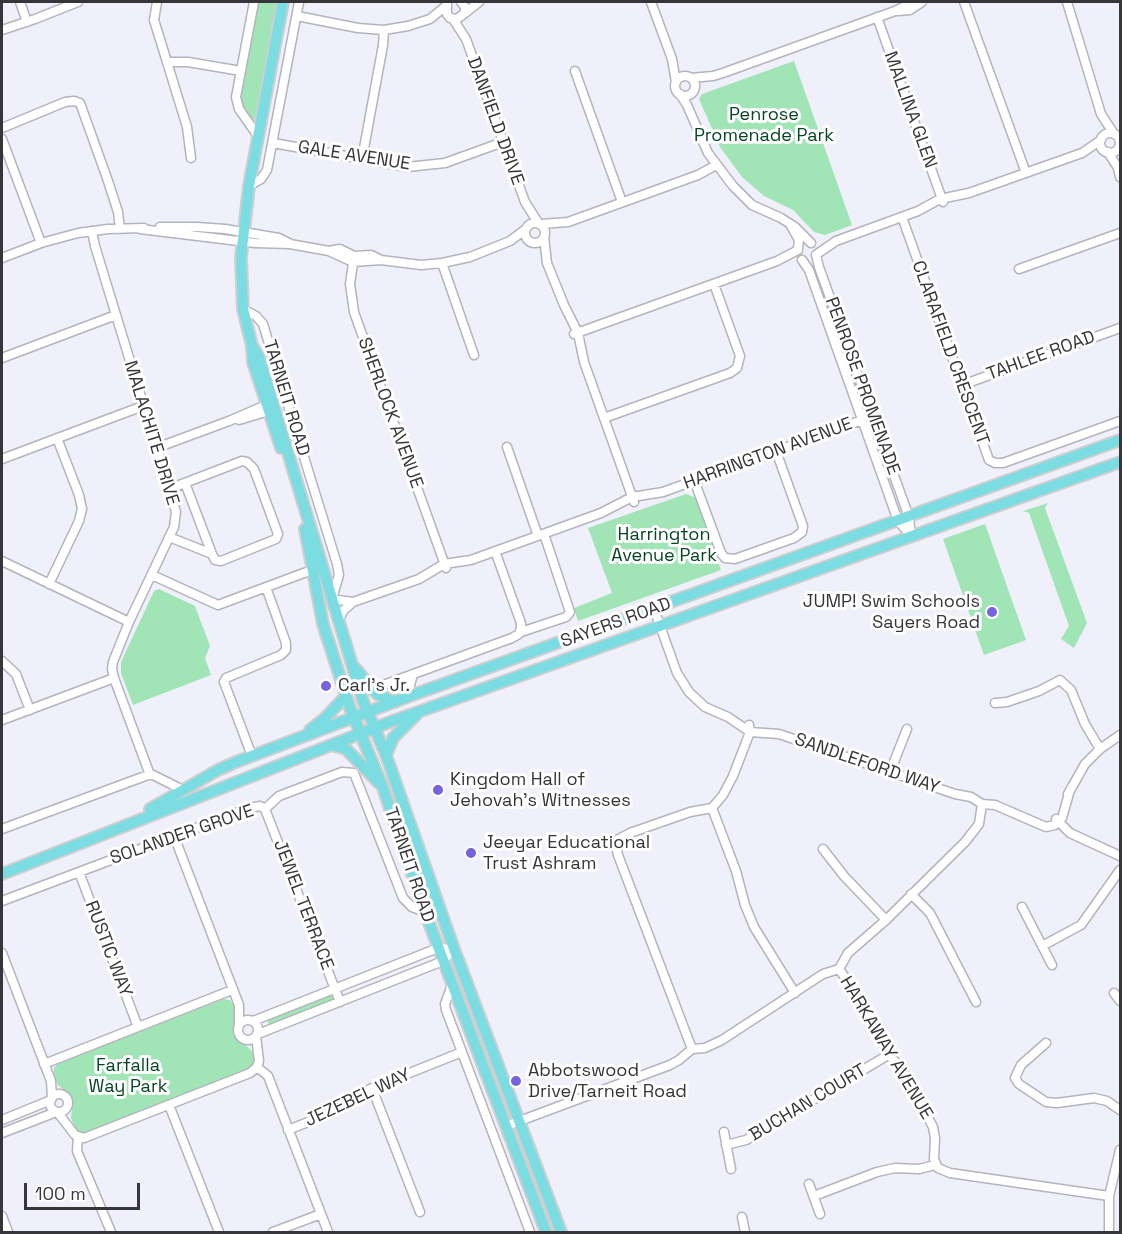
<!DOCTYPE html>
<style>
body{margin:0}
#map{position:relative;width:1122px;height:1234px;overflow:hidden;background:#eff0fa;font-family:"Space Grotesk",sans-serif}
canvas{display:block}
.frame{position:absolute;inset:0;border:3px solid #36363a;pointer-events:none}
.scale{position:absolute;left:24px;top:1183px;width:116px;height:27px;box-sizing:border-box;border:3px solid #36363a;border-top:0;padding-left:8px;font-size:18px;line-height:21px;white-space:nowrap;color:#36363a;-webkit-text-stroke:4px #fefefe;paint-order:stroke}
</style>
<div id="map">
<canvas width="1122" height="1234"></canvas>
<div class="frame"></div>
<div class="scale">100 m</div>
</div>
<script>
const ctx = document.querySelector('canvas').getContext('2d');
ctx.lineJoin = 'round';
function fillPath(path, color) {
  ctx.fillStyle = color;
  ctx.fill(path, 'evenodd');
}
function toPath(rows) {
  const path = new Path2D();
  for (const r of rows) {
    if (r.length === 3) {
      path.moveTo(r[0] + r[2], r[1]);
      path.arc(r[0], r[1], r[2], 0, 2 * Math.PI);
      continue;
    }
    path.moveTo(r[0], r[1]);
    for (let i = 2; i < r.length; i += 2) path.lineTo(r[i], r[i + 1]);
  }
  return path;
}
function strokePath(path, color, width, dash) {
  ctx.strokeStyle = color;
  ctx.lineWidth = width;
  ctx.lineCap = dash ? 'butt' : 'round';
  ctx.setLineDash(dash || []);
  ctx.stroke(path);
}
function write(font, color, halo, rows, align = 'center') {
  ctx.font = font + ' "Space Grotesk",sans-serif';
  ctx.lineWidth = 6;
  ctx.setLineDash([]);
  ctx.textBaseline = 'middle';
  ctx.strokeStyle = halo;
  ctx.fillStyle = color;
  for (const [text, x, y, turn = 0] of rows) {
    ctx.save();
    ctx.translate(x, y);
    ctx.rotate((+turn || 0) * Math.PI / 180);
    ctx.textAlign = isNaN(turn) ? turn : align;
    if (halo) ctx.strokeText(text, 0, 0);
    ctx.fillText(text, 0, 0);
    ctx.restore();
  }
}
fillPath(toPath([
 [257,2,278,2,256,117,253,120,241,106,239,100],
 [794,61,852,225,825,235,814,232,793,210,764,196,742,177,720,147,699,99,702,94],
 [686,494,696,498,721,570,578,621,574,608,612,593,588,528],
 [1048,503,1045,508,1087,623,1074,648,1061,639,1069,626,1029,513,1023,511],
 [985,524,1026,640,984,655,943,539],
 [159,589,195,606,210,646,205,658,211,675,133,705,121,673,121,662,154,591],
 [330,994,333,998,330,1002,269,1025,267,1019],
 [224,999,230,1000,235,1007,237,1019,235,1033,239,1039,252,1051,255,1061,253,1066,249,1069,88,1132,84,1134,76,1131,71,1118,73,1101,70,1095,58,1085,54,1076,54,1068,58,1063]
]), '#a1e5b6');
const minor = toPath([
 [20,2,27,22],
 [157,2,154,20,167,62,188,62,241,71],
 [254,2,236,97,239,109,258,136],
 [651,2,672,59,676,82],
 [964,2,1026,173],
 [1067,2,1101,114,1114,134],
 [447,4,447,14,450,18,457,19,465,13,465,7,461,2],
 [898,11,910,10,922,2],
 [465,13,479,2],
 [297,16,358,28,384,30,408,26,430,19,447,5],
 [877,17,943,202],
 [453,19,466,39,525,202,539,224],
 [2,30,35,19,78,2],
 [167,62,187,127,191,158],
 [575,71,622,202],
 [685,86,10],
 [691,78,713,76,723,73,895,11,913,2],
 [680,94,687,105,708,153,733,186,752,205,781,218,795,227,811,243],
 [2,128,65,102,74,101,80,103,108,181,118,212,120,229],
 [1110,143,10],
 [2,139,41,243],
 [273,143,407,167,445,163,503,142],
 [1108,152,1118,168,1120,177],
 [362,159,383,45,384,30],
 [249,186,261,179,267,170,299,2],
 [902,217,989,460,995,463,1003,463,1120,421],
 [535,233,10],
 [541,224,568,222,698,175,716,165],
 [790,224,799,240,798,248],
 [160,227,197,227,225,229,279,238,289,243],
 [140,229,255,243,290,244,329,251,353,262,381,260,421,265,442,263,470,257,510,241,526,229],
 [92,231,95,246,176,512,174,527,129,622,113,662,112,669,114,678,150,775],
 [544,237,547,263,564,305,578,333,584,362,634,502],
 [329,251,340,249,354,256,371,255,381,260],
 [817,254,836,241,918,211,940,199,969,193,1082,153,1101,140],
 [816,255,819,267,909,517,911,536],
 [354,256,350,284,354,312,446,568],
 [2,258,41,243,78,233,108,229,144,228],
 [802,260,809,270,898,521,911,536],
 [442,263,474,355],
 [1019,269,1120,233],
 [243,309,256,316,263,324,337,564,339,575,332,599,353,602],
 [574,334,777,261,798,250],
 [2,358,116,315],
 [962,385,1120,328],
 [604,418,730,373,737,368,740,356,714,284],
 [239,420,272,410],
 [507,447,538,536],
 [156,448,229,421,273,402],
 [2,459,143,406],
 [694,480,721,553,725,558,735,559,794,538,802,532,803,526,776,451],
 [185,483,212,554],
 [169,537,212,554,215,560,221,561,276,539,278,534,254,469,247,462,242,461,169,489],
 [2,561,129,622],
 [152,575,218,605,312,570],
 [49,584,79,521,82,509,79,495,57,438],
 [654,609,677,673,689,692,705,707,728,717,750,732,779,734,955,794,971,797,982,804,995,805,1046,827,1055,825,1062,818,1070,790],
 [338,620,344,610,353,602,419,579,444,564,471,560,601,513,632,497,663,492,873,416],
 [521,632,566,617,570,612,544,534],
 [2,661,16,674,30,710],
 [386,684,512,638,519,634,521,628,521,623,495,551],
 [407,697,413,674],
 [995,703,1007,702,1039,691,1060,680,1071,690,1085,724,1100,749],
 [2,720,114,678],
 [252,756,224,682,226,678,281,655,286,650,286,643,266,587],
 [890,772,907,729],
 [1068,794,1085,764,1100,749,1120,735],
 [712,808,736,871,745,905,754,927,795,993],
 [265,809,279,796,342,772,354,773,403,898,412,907,425,912],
 [265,809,340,1002],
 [1056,819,1070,833,1120,856],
 [2,829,148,775,153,775,183,790],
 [174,836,239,1005,239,1026],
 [823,849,844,876,886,920],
 [79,872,138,1027],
 [911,894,930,913,976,1002],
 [2,901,249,808,260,806,265,809],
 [1022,907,1052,965],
 [1042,946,1081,925,1120,870],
 [2,953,51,1081,52,1098],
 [839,969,860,999,881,1034,888,1055,901,1067,933,1127,935,1138,934,1159,938,1168,950,1173,1109,1196],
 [452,985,445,1004,446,1010,530,1232],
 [1114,993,1120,1001],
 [248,1030,10],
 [253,1021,438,948,454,949],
 [258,1034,443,961,454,949],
 [1046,1043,1021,1065,1015,1078,1019,1084,1046,1102,1057,1103,1094,1098,1107,1101,1120,1110],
 [692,1049,618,855,615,841,630,833,690,812,712,808,723,795,733,776,750,732,749,725],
 [44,1064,232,990],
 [257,1067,268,1076,328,1232],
 [372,1088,420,1212],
 [59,1103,9],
 [169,1105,219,1232],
 [58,1113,75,1135,84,1138],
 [2,1120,51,1100],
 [506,1126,670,1065,679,1060,692,1049,705,1048,722,1040,823,974,839,969,848,953,886,920,965,842,979,824,982,804],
 [288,1130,333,1112,372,1088,462,1052],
 [724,1132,731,1169],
 [2,1133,56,1112],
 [78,1137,77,1151,111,1232],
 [84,1138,250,1073,257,1067,259,1061,256,1036],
 [726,1145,746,1140,888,1055],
 [809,1184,820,1214],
 [814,1196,877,1172,895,1168,919,1169,935,1165],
 [2,1216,8,1232],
 [742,1217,745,1232],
 [273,1232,321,1214],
 [1109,1232,1109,1196,1120,1150]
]);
const major = toPath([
 [252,346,259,357,363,701,386,755,454,949,561,1232],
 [281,448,253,362,252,346,243,309,241,257,249,186,283,2],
 [305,529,323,624,350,708,383,788,425,912,546,1232],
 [355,668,377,694,395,702],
 [310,730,324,719,346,696],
 [332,745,346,749,379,783],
 [386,755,393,738,417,714],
 [150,809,218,770,236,762,407,697,1120,440],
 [2,874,390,722,1120,462]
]);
strokePath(minor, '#b3b4bd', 11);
strokePath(major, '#cfcfd0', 14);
strokePath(minor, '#fff', 8);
strokePath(major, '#7bdce2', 10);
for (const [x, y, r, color] of [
 [992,612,6,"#7663de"],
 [326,686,6,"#7663de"],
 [438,790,6,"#7663de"],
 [471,853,6,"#7663de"],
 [516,1081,6,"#7663de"]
]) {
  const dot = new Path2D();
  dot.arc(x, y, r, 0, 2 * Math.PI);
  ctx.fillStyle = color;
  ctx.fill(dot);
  strokePath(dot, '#fefefe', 2);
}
write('18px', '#36363a', '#fefefe', [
 ["MALLINA GLEN",910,110,70],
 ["DANFIELD DRIVE",495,121,70],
 ["GALE AVENUE",354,156,9],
 ["CLARAFIELD CRESCENT",950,353,70],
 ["TAHLEE ROAD",1041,356,-20],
 ["PENROSE PROMENADE",862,386,70],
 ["TARNEIT ROAD",286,398,73],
 ["SHERLOCK AVENUE",390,413,70],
 ["MALACHITE DRIVE",151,433,73],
 ["HARRINGTON AVENUE",768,454,-20],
 ["SAYERS ROAD",616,623,-20],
 ["SANDLEFORD WAY",867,764,19],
 ["SOLANDER GROVE",182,835,-19],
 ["TARNEIT ROAD",409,865,71],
 ["JEWEL TERRACE",303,905,69],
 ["RUSTIC WAY",108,949,69],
 ["HARKAWAY AVENUE",886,1048,59],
 ["JEZEBEL WAY",358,1098,-25],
 ["BUCHAN COURT",808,1103,-31]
]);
write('18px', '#064524', '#fefefe', [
 ["Penrose",764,115],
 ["Promenade Park",764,136],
 ["Harrington",664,535],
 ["Avenue Park",664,556],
 ["Farfalla",128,1066],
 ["Way Park",128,1087]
]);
write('18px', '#36363a', '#fefefe', [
 ["JUMP! Swim Schools",980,602,"right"],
 ["Sayers Road",980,623,"right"],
 ["Carl's Jr.",338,686],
 ["Kingdom Hall of",450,780],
 ["Jehovah's Witnesses",450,801],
 ["Jeeyar Educational",483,843],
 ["Trust Ashram",483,864],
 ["Abbotswood",528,1071],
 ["Drive/Tarneit Road",528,1092]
], 'left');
</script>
